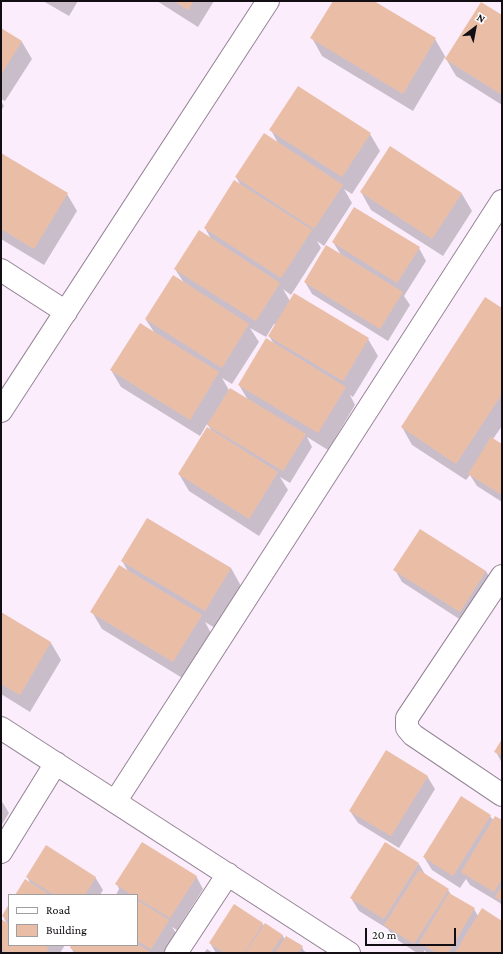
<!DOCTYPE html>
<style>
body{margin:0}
#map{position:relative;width:503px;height:954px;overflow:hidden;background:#fcedfd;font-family:"Crimson Pro",serif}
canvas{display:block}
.frame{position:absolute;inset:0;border:2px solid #130d14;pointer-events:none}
.legend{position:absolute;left:8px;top:894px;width:130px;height:52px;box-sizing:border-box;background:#fff;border:1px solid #a19ea1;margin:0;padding:5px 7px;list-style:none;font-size:12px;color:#130d14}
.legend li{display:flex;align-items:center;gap:8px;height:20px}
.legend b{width:20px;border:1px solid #a19ea1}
.north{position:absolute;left:455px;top:8px;width:40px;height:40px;-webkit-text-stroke:3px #fff;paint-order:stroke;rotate:32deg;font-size:11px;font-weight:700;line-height:16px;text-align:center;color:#130d14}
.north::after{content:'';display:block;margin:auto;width:14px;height:18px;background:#130d14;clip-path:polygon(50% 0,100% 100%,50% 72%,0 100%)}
.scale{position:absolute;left:365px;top:928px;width:91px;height:18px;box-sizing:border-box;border:2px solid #130d14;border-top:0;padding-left:5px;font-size:12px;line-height:14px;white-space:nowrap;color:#130d14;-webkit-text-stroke:3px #fff;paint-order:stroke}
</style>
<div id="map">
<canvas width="503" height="954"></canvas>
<div class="frame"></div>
<ul class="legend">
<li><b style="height:5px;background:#fff"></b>Road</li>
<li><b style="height:11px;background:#eabea6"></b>Building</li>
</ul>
<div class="north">N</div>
<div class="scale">20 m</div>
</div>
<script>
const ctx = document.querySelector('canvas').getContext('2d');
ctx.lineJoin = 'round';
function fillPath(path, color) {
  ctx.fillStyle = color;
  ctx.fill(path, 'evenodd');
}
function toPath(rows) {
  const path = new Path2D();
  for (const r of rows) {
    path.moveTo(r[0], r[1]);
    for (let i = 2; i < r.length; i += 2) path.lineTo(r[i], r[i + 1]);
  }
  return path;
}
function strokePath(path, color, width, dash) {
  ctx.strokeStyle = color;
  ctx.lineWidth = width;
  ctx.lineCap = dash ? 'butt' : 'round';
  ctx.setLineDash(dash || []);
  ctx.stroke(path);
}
fillPath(toPath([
 [43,1,78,1,69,16],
 [157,1,214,1,198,27],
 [334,1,372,1,435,39,446,58,502,16,502,105,456,76,445,57,413,111,322,56,312,38],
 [1,29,22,42,32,59,5,101,1,99],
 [1,101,4,106,1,111],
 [271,130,370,134,380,151,352,194,344,189,352,203,324,246,317,241,321,248,291,295,283,289,290,301,368,339,378,356,353,397,350,395,355,405,328,450,307,437,312,447,290,483,280,477,288,490,259,536,189,491,179,474,212,431,207,424,200,436,121,387,111,370,154,332,146,320,184,283,175,269,211,239,205,228,241,186,236,177,279,145],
 [274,324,276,325,269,336,274,344,239,385,248,400,229,390,222,378,232,384,259,342,250,328,266,337],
 [390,147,462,194,472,211,443,256,371,210,361,192],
 [1,154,67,194,77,211,44,265,1,239],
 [333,242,419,248,426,261,404,296,410,305,388,341,312,294,305,282,341,255],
 [502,309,502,426,493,439,502,445,502,502,477,486,470,475,466,480,412,445,402,427],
 [148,519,231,568,241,586,215,628,205,622,211,633,184,679,102,629,92,612,128,571,122,561],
 [395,570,486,571,493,584,467,624,402,582],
 [1,613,51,643,61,660,30,712,1,694],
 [502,741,502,763,496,752],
 [427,776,435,789,399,848,358,823,350,811],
 [1,800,9,813,1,826],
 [490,816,494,821,502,822,502,907,500,903,470,885,466,879,460,888,432,870,424,857],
 [419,864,426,876,448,890,452,896,474,909,478,916,502,922,502,953,426,953,425,950,423,953,417,953,393,937,388,929,359,911,351,898],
 [196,876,203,889,177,930,172,927,176,933,163,953,74,953,71,948,72,945,137,945,137,895,116,895,119,889,117,884],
 [27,877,95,877,103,890,100,895,16,895,31,884],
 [9,906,9,945,65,945,60,953,1,953,1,920,7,924,3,916],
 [262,923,264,926,282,935,285,939,302,947,304,951,308,953,216,953,210,943],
 [207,949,213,953,204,953]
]), '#0003');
fillPath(toPath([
 [174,1,194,1,188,10],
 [333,1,374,1,436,38,403,94,310,38],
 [481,2,502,15,502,95,445,59],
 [1,28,22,41,1,75],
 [298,86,371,133,342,177,269,130],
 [264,133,343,185,314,229,235,177],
 [390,146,462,193,432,239,360,192],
 [1,153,68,193,34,249,1,229],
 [234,180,312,230,281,278,204,228],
 [354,207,420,247,397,283,332,242],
 [199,230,280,283,256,321,174,269],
 [326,245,403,292,380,329,304,282],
 [173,275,249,324,222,368,145,319],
 [294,293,369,338,343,381,268,336],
 [485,297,502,308,502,394,456,464,401,427],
 [140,323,219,372,190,420,110,370],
 [266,338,346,387,318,433,238,385],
 [230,388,306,434,283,471,207,425],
 [207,427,278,472,249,519,178,474],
 [491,437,502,444,502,495,468,474],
 [147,518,231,568,205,611,121,561],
 [420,529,486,571,460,612,393,570],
 [119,565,202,615,173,662,90,612],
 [1,612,51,642,20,695,1,684],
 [502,739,502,756,494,752],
 [386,750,428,776,391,836,349,811],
 [461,796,491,815,453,876,423,857],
 [495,816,502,820,502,879,494,892,461,872],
 [142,842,197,876,170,918,137,898,137,895,132,895,115,884],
 [385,842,419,863,384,919,350,898],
 [46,845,96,877,85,895,54,895,26,877],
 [419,870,449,889,414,944,384,925],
 [25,879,50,895,15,895],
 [502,885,502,901,495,897],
 [449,893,475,908,448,953,437,953,419,943],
 [137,900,169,920,151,949,137,941],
 [9,904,9,921,2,916],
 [234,904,263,923,244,953,225,953,209,943],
 [482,908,502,921,502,953,455,953],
 [1,919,9,924,9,945,44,945,49,948,46,953,7,953,1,949],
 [265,923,283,935,271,953,245,953],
 [286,936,303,946,298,953,275,953],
 [137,944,152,953,78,953,70,948,71,945,137,945]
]), '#eabea6');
const minor = toPath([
 [1,270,66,312],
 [1,411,268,1],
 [502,576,407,718,407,728,413,735,502,795],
 [1,728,349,953],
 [115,802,502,201],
 [1,852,56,763],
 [176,953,228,874]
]);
strokePath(minor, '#958496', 24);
strokePath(minor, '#fff', 22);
</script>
